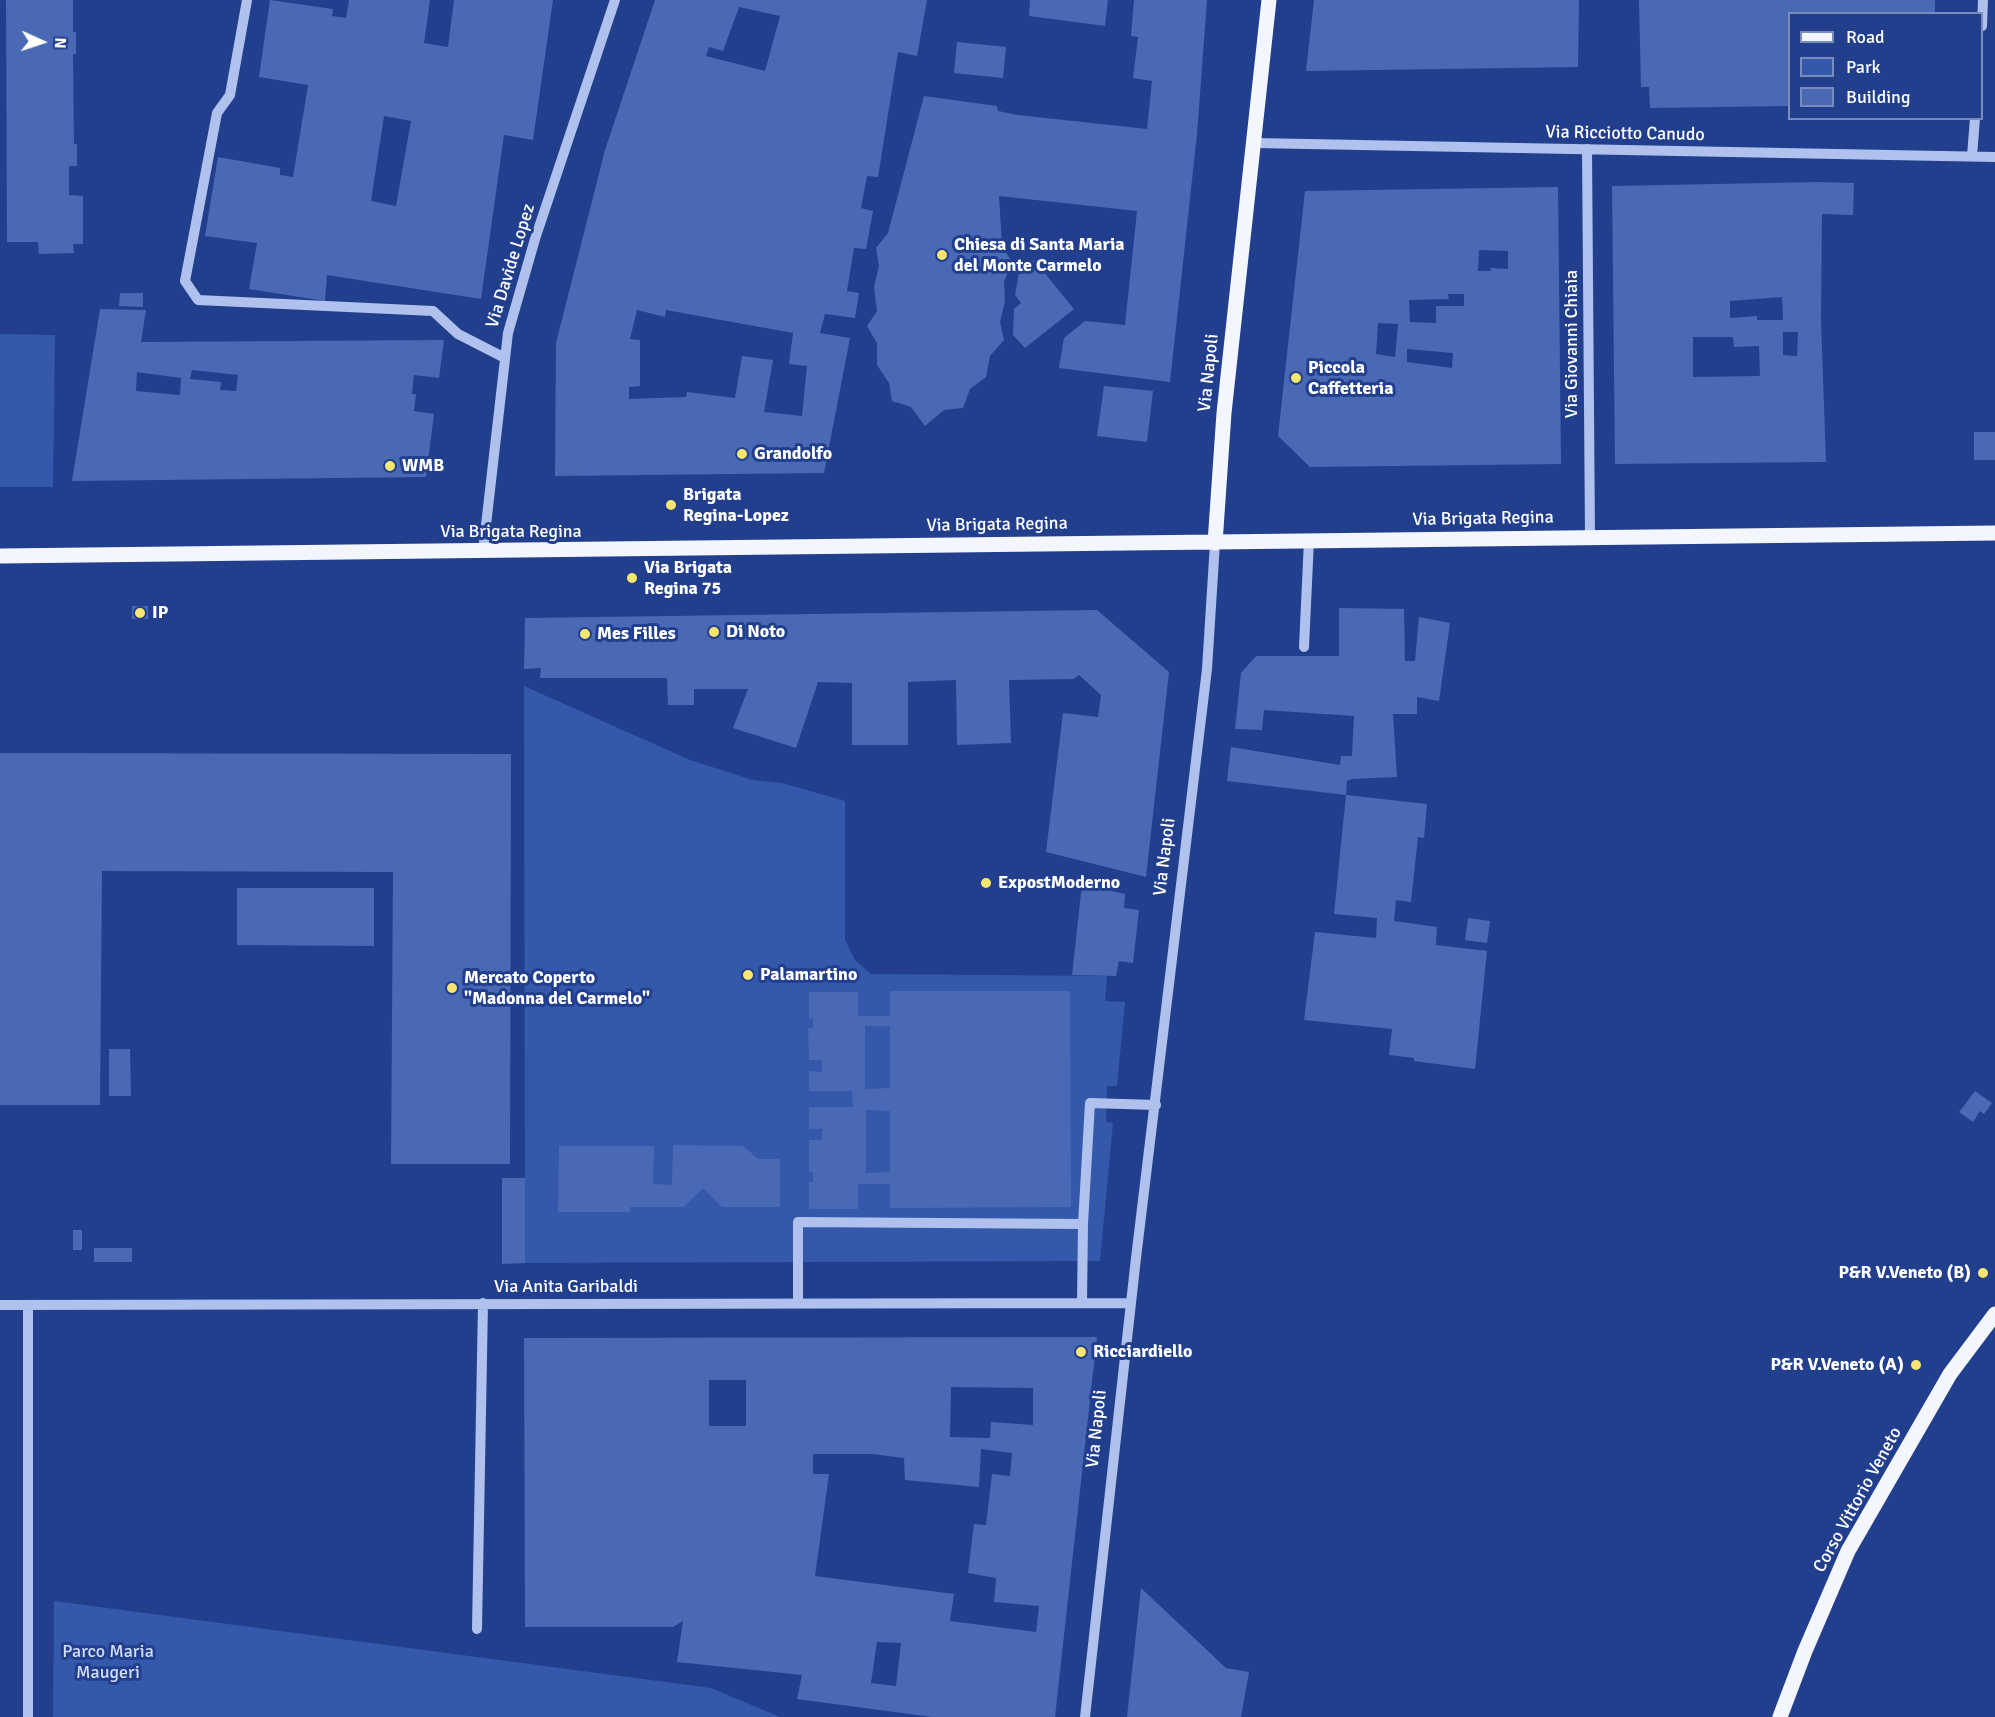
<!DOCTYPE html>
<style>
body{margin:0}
#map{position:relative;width:1995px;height:1717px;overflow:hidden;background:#213f8d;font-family:Signika,sans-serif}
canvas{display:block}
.legend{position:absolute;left:1788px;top:12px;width:195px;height:108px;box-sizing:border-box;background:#213f8d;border:2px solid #7a8cbb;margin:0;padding:8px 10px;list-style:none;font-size:18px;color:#fff}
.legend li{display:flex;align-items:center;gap:12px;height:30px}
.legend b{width:30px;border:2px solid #7a8cbb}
.north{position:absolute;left:12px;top:12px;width:60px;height:60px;-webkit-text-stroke:4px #213f8d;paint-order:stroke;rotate:93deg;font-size:16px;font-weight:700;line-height:24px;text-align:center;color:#fff}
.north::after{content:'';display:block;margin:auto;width:21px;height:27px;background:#fff;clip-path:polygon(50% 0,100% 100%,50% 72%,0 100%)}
</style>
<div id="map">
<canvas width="1995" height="1717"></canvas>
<ul class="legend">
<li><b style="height:8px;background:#f4f6ff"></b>Road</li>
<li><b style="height:16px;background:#3458aa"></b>Park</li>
<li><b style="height:16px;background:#4969b4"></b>Building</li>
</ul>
<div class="north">N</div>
</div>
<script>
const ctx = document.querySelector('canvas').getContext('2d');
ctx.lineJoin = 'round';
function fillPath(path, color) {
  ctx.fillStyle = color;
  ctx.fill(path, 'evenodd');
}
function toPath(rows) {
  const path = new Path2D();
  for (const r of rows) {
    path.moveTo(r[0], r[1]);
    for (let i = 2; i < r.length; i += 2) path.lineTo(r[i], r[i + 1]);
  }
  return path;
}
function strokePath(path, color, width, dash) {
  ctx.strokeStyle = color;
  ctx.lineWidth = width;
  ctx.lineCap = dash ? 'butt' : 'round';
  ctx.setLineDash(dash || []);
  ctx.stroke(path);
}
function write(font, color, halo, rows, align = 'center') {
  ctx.font = font + ' Signika,sans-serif';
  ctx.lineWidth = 6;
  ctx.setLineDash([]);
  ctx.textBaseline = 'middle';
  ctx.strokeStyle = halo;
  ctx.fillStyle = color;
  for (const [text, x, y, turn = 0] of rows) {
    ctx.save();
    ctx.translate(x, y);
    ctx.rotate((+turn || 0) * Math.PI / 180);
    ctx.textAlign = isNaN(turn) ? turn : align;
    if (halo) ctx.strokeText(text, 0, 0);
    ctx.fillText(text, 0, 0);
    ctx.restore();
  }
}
fillPath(toPath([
 [0,334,55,335,53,487,0,487],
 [524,686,690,760,753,780,782,783,845,801,845,940,855,960,871,974,1107,976,1105,1001,1125,1002,1117,1086,1107,1086,1106,1122,1113,1123,1100,1261,525,1263],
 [54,1601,711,1688,780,1717,53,1717]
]), '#3458aa');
fillPath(toPath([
 [6,0,73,0,73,32,76,32,76,54,73,54,74,144,77,144,77,166,69,166,69,195,83,196,83,244,73,244,74,253,39,254,38,242,7,242],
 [270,0,333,9,332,16,346,18,349,0,430,0,424,43,448,47,454,0,553,0,533,140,504,135,481,299,327,275,325,301,249,289,257,243,205,236,218,157,280,168,280,175,293,177,308,85,259,77],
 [384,116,411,121,396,206,371,201],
 [655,0,927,0,917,56,898,52,878,177,867,176,861,208,873,211,866,249,854,248,847,291,859,293,855,318,825,314,820,333,850,338,824,473,555,476,556,343,605,150],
 [739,7,780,16,765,71,706,56,709,47,723,51],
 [637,310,665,317,666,310,793,333,789,364,807,366,802,416,764,412,773,360,742,356,735,398,687,392,686,397,629,399,629,387,640,386,640,340,630,339],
 [1030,0,1108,0,1105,26,1029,16],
 [1134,0,1207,0,1197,134,1170,382,1059,368,1064,338,1085,321,1125,325,1137,211,999,196,1002,246,1012,262,1004,282,1005,302,1000,322,1004,340,990,356,986,377,970,389,963,408,944,410,925,426,911,407,892,401,889,383,877,365,877,343,867,326,877,311,874,287,879,266,876,248,888,233,924,96,997,106,998,111,1018,115,1147,129,1152,81,1133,78,1138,37,1131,36],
 [1314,0,1579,0,1578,67,1306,71],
 [1639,0,1935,0,1935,14,1790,14,1790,106,1650,108,1649,87,1641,87],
 [957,42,1006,47,1003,78,954,73],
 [1821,182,1854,183,1853,215,1822,214,1821,320,1826,462,1615,464,1612,186],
 [1782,297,1783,320,1757,320,1757,316,1730,318,1730,301],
 [1783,332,1798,332,1797,356,1783,355],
 [1693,337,1733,337,1734,347,1759,346,1760,376,1693,377],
 [1558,187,1561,464,1310,467,1278,436,1305,191],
 [1479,250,1508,251,1508,269,1490,268,1491,271,1478,271],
 [1448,294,1464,294,1464,306,1436,306,1436,323,1410,322,1409,300,1449,299],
 [1378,323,1398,324,1395,357,1376,354],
 [1407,349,1453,353,1452,368,1407,362],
 [1034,260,1074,309,1025,348,1013,335,1014,309,1021,303,1015,295,1019,273],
 [120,293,143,293,143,307,119,306],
 [100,309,146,310,141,342,444,340,439,378,414,375,412,394,416,394,414,411,434,414,426,477,72,481],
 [192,370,238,375,236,391,220,390,221,382,190,379],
 [137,372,181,378,180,395,136,391],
 [1104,386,1153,391,1147,442,1097,436],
 [1974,432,1995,432,1995,460,1974,460],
 [132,606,148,606,148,619,132,619],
 [1339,608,1404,609,1405,661,1415,661,1419,617,1450,623,1439,701,1417,697,1417,714,1393,714,1397,777,1352,779,1347,781,1346,795,1427,804,1424,838,1418,837,1411,902,1396,900,1394,921,1437,927,1436,945,1487,951,1475,1069,1414,1061,1414,1058,1389,1055,1392,1029,1304,1020,1315,932,1376,938,1377,918,1334,914,1346,795,1227,781,1231,747,1340,765,1341,756,1352,756,1354,716,1264,710,1262,730,1235,729,1241,673,1256,656,1339,656],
 [1097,610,1169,672,1146,877,1046,852,1063,713,1098,717,1101,695,1079,675,1074,679,1009,680,1011,743,957,745,956,680,908,682,908,745,852,745,852,683,818,682,796,748,733,728,748,689,694,689,694,705,668,705,667,678,540,678,541,668,524,669,525,618],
 [0,753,511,754,510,1164,391,1164,393,872,102,871,100,1105,0,1105],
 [1082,884,1125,894,1124,908,1139,910,1133,963,1119,961,1116,976,1072,975],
 [237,888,374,888,374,946,237,945],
 [1468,918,1490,921,1487,943,1465,940],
 [890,991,1070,991,1071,1207,890,1208,890,1184,858,1184,858,1209,809,1209,809,1182,813,1182,813,1172,809,1172,809,1140,822,1140,822,1129,809,1129,809,1107,853,1107,852,1091,809,1091,809,1071,822,1072,822,1060,809,1060,808,1028,813,1028,813,1019,809,1019,809,992,858,992,858,1016,890,1016],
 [865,1026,890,1026,890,1088,865,1089],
 [866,1110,890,1111,890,1172,866,1173],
 [109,1049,130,1049,131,1096,109,1096],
 [1975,1091,1992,1103,1984,1114,1980,1111,1973,1122,1959,1112],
 [673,1145,743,1146,758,1159,780,1159,780,1207,722,1207,703,1188,684,1207,630,1207,630,1212,558,1212,559,1146,654,1146,653,1184,672,1185],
 [502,1178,525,1178,525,1263,502,1264],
 [73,1230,82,1230,82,1250,73,1250],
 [94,1248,132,1248,132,1262,94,1262],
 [1097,1337,1055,1717,932,1717,797,1699,802,1675,677,1662,683,1621,673,1627,525,1627,524,1338],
 [709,1380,746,1380,746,1426,709,1426],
 [951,1387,1033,1388,1033,1425,991,1422,990,1438,950,1437],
 [981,1449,1012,1453,1010,1476,992,1474,986,1525,974,1524,968,1573,996,1578,994,1602,1039,1606,1036,1632,950,1621,954,1594,815,1576,829,1474,813,1474,813,1454,872,1454,904,1458,905,1480,979,1487],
 [877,1642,901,1643,896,1686,871,1683],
 [1141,1588,1226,1668,1249,1672,1241,1717,1127,1717]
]), '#4969b4');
strokePath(toPath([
 [247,0,230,95,217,113,185,281,198,300,433,311,458,334,503,357],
 [1982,26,1983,0],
 [1254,143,1995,157],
 [1587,149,1590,538],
 [1972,156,1975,118],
 [483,551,508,333,535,239,615,0],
 [1304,647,1309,540],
 [798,1303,798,1222,1083,1224,1090,1103,1156,1105],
 [1082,1303,1083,1224],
 [0,1305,1131,1303],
 [28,1306,28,1717],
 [477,1629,483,1303],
 [1085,1717,1136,1258,1207,669,1215,543]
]), '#afc1ec', 10);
strokePath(toPath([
 [1215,543,1224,413,1269,0],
 [0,556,1995,533],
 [1780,1717,1805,1651,1848,1551,1950,1374,1995,1314]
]), '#f4f6ff', 15);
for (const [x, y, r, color] of [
 [942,255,6,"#f9e670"],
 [1296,378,6,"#f9e670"],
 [742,454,6,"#f9e670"],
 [390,466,6,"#f9e670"],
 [671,505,6,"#f9e670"],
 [632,578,6,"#f9e670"],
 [140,613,6,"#f9e670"],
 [714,632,6,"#f9e670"],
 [585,634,6,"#f9e670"],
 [986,883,6,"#f9e670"],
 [748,975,6,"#f9e670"],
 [452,988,6,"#f9e670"],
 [1983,1273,6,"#f9e670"],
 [1081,1352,6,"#f9e670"],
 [1916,1365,6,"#f9e670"]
]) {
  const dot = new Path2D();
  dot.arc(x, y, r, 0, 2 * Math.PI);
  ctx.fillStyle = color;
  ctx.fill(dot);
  strokePath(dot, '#213f8d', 2);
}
write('18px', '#fff', '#213f8d', [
 ["Via Ricciotto Canudo",1625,134,1],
 ["Via Davide Lopez",511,266,-73],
 ["Via Giovanni Chiaia",1572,344,-90],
 ["Via Napoli",1209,373,-84],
 ["Via Brigata Regina",1483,519,-1],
 ["Via Brigata Regina",997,525,-1],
 ["Via Brigata Regina",511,532],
 ["Via Napoli",1165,857,-83],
 ["Via Anita Garibaldi",566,1287],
 ["Via Napoli",1097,1429,-84],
 ["Corso Vittorio Veneto",1858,1500,-61]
]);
write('bold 18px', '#fff', '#213f8d', [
 ["Chiesa di Santa Maria",954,245],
 ["del Monte Carmelo",954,266],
 ["Piccola",1308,368],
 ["Caffetteria",1308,389],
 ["Grandolfo",754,454],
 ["WMB",402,466],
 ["Brigata",683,495],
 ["Regina-Lopez",683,516],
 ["Via Brigata",644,568],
 ["Regina 75",644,589],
 ["IP",152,613],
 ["Di Noto",726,632],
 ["Mes Filles",597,634],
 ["ExpostModerno",998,883],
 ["Palamartino",760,975],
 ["Mercato Coperto",464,978],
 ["\"Madonna del Carmelo\"",464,999],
 ["P&R V.Veneto (B)",1971,1273,"right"],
 ["Ricciardiello",1093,1352],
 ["P&R V.Veneto (A)",1904,1365,"right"]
], 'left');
write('18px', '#d4dff9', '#213f8d', [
 ["Parco Maria",108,1652],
 ["Maugeri",108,1673]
]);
</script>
